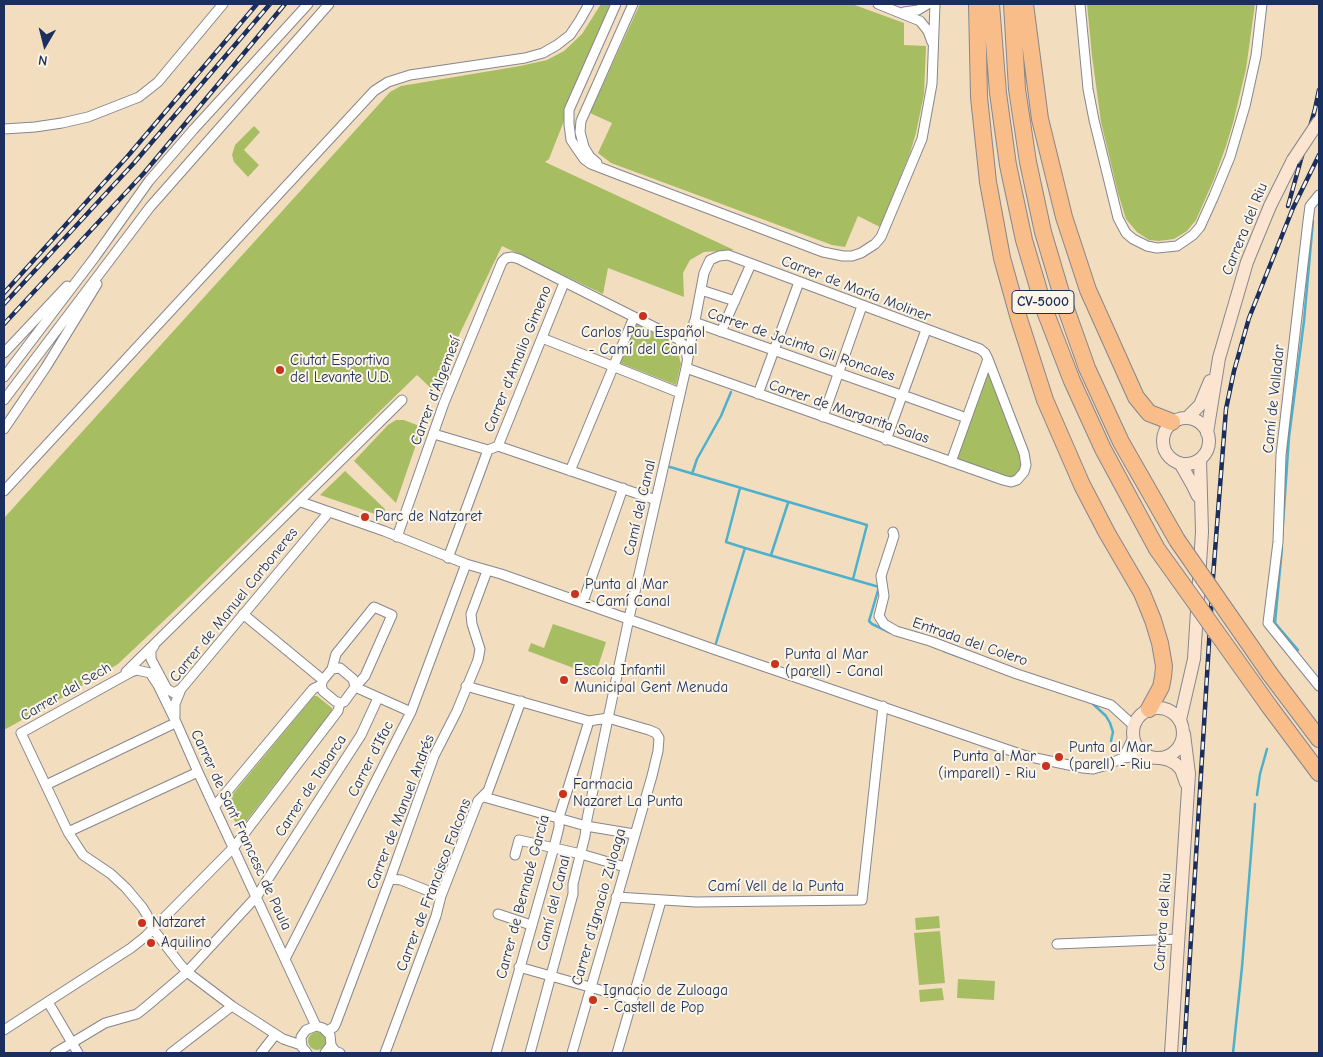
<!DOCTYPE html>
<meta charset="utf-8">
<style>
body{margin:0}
#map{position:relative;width:1323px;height:1057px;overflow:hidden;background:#f2debf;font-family:"Comic Neue",sans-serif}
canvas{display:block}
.frame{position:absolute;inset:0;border:5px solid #1b2f5e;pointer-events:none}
.north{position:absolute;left:20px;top:20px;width:50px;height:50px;-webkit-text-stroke:4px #fcf5e5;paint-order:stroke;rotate:188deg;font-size:14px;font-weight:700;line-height:20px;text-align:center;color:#1b2f5e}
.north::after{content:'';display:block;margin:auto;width:18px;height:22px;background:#1b2f5e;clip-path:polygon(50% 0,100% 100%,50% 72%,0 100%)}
</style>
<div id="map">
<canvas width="1323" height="1057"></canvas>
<div class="frame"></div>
<div class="north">N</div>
</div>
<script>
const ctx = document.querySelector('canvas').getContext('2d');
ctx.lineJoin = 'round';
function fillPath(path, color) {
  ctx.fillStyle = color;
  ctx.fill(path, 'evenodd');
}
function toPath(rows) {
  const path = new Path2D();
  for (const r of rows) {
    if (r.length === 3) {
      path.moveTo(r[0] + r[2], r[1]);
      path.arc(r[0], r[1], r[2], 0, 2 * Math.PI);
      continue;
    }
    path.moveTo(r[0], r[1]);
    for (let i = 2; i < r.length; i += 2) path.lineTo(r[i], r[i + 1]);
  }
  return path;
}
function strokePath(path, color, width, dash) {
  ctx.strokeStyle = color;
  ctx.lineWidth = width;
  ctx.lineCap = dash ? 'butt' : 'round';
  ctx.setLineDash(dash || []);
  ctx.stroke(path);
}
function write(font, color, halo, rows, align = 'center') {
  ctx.font = font + ' "Comic Neue",sans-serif';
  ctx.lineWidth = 4;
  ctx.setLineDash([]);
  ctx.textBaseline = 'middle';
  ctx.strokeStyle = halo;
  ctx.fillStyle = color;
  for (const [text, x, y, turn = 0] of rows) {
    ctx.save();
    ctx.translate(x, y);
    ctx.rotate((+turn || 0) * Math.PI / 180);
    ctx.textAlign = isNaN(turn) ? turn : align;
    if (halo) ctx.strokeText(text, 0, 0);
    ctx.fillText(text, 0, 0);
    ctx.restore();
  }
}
fillPath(toPath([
 [601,4,610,4,549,159,545,162,734,250,704,252,690,260,683,273,684,297,608,268,603,294,502,246,461,331,435,392,417,375,189,597,118,664,65,696,4,730,4,518,390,92,401,86,520,66,547,60,564,51,582,34],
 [640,4,662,4,666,5,667,4,852,4,904,23,904,45,926,46,924,94,916,133,910,153,880,227,858,216,845,247,832,245,611,163,598,153,612,123,590,113],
 [1087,4,1255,4,1246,69,1233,123,1226,146,1214,179,1196,220,1187,231,1174,239,1159,241,1149,240,1137,232,1126,219,1118,193,1101,122,1092,56],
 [254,126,260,132,244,150,259,165,248,177,234,162,232,155,235,145],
 [636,324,666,339,677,348,681,364,676,385,620,363],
 [987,372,989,372,1023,460,1022,468,1015,476,1011,478,959,462,956,459],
 [396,420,404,420,422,427,396,503,354,461,388,425],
 [345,471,385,509,384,515,381,516,320,495],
 [553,624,606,642,595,676,528,651,531,643,544,648],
 [314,696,317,696,332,708,332,711,241,828,238,828,227,804,228,800],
 [939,916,940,928,916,930,915,918],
 [940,931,945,983,919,985,914,933],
 [958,979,995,981,994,1000,957,998],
 [942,988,944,1000,920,1002,919,990],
 [317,1041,9]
]), '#a7bd62');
strokePath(toPath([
 [670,467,867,525,853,579],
 [692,474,697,459,721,416,731,392],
 [1282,538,1289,437,1304,321,1313,221],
 [745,548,879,587,869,621,872,624,891,633],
 [1282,548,1275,623,1298,650],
 [771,555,788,503],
 [716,643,745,548,726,542,740,488],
 [944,651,971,661],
 [1092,703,1106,716,1110,723,1113,732,1111,741],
 [1257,795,1260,774,1267,749],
 [1233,1053,1242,967,1255,804]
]), '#4db0cc', 2.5);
const street = toPath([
 [616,4,569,110,569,124,571,140,584,159,591,164,617,174,823,252,843,256,852,256,861,253,875,244,881,237,922,139,932,84,935,4],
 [878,4,920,21,928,31,932,42],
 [1080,4,1088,89,1094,120,1118,218,1126,233,1133,239,1147,246,1157,248,1177,246,1193,235,1200,227,1214,196,1230,157,1245,106,1256,56,1262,4],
 [904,12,918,10,928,4],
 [4,129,35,127,62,123,88,117,139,97,158,82,223,4],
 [597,163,590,157,584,147,580,132,581,121,633,4],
 [1319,195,1310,206,1308,221,1281,455,1278,542,1268,623,1319,686],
 [701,290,735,301],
 [694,322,898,394],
 [721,332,751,264],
 [542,338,680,393],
 [4,353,67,286],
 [4,377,95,257,149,181,193,130,308,4],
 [758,394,799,282],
 [908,397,961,416],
 [4,400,150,207,329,4],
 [823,417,862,306],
 [4,429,46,367,97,284],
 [434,434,488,450,498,446,656,500],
 [886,440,926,330],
 [498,446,564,283],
 [951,462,988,359],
 [570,471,634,317],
 [4,491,374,91,388,82,410,75,525,58,543,53,557,45,570,35,580,20,589,4],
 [301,502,384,531,466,564,501,574,716,650,1026,756,1083,768,1093,769,1104,766,1123,758,1146,755],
 [893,532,894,536,881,576,884,596,879,616,884,624,896,631,930,641,1017,674,1111,705,1133,725],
 [397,537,444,403,502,262,506,258,512,257,519,259,678,339,686,348,687,357],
 [448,558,488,450],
 [583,602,623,488],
 [243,614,323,680],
 [154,646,151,650,151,659,167,689,174,693,181,689],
 [340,668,353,679,355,687,344,702,340,703,335,701,323,691,321,685,323,680,332,669,340,668],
 [332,669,336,654,374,607,392,615,365,676,355,687,411,712],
 [126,672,402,400],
 [466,686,589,721,608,718,649,730,656,733,659,738,658,751,652,776,572,1053],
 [175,717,175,704,181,689,329,512],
 [1123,758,1133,738],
 [46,785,171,725],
 [484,797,586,826,634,834],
 [214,807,313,689,321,685],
 [68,832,198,772],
 [515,855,519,840,581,854,625,867],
 [390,879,401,880,441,896],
 [616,897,696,902,862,900,883,706],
 [498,914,531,925],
 [1057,944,1179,939],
 [285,959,411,712,466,564],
 [519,967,632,999],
 [48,1002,78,1053],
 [4,1030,131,948,146,936,234,847,338,711,340,703],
 [327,1031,334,1027,336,1023,390,879,434,756,457,711,478,660,480,649,472,624,471,614,487,571],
 [301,1045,283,1039,232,1006,187,972,180,964,153,929,147,915,142,907,126,888,111,874,83,855,68,832,21,733,131,672,137,670,150,673,158,685,176,722,198,772,316,1026],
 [331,1045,335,1051,340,1053],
 [55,1053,105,1023,137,1014,147,1006,187,972,257,896,361,735,378,698],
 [171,1053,232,1006],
 [261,1053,275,1035],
 [307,1053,302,1047,301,1037,306,1030,316,1026,323,1028,330,1035,331,1045,325,1053],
 [385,1053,436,916,441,896,478,801,488,791,521,701],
 [496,1053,554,847,559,827,559,817,589,721],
 [530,1053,573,894,573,884,585,836,587,819,629,618,686,368,704,273,710,260,719,256,728,255,980,349,985,353,988,359,1024,453,1026,465,1024,472,1017,480,1011,482,1003,480,686,368],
 [617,1053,661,901]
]);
const secondary = toPath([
 [1187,418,1200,405,1210,381],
 [1186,441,23],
 [1207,433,1219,358,1247,262,1270,206,1293,160],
 [1180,463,1192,484,1198,496],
 [1158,733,25],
 [1180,720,1194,659,1202,532,1200,459],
 [1160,758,1169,760,1176,764,1181,769,1186,783],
 [1171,1053,1189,774,1184,734]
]);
const highway = toPath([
 [977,4,979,97,988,182,1002,258,1019,319,1045,400,1082,485,1107,533,1142,593,1153,620,1160,643,1164,666,1163,677,1161,687,1149,709],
 [991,4,998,93,1008,165,1024,240,1045,311,1072,381,1103,449,1157,549,1175,574],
 [1012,4,1017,89,1028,162,1043,232,1065,306,1087,368,1121,442,1177,540],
 [1025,4,1040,119,1064,217,1088,290,1136,397,1149,413,1172,422],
 [1270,674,1319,739],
 [1269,706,1319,773]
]);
strokePath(street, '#86868e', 11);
strokePath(secondary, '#86868e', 14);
strokePath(highway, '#86868e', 18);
strokePath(street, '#fff', 9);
strokePath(secondary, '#fce5d0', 12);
strokePath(highway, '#f8bd89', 16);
const rail = toPath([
 [1288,206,1315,109,1319,90],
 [4,293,127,157,257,4],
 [4,304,134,163,270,4],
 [4,324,144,173,285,4],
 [1184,1053,1213,577,1226,409,1234,371,1249,318,1293,208,1319,155]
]);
strokePath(rail, '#1b2f5e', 4.5);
strokePath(rail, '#fcf5e5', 2.5, [8]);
const secondaryBridge = toPath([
 [1293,160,1319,121]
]);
const highwayBridge = toPath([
 [1177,540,1270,674],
 [1175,574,1269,706]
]);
strokePath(secondaryBridge, '#86868e', 14, []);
strokePath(highwayBridge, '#86868e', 18, []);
strokePath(secondaryBridge, '#fce5d0', 12);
strokePath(highwayBridge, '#f8bd89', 16);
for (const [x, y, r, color] of [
 [643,316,5,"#c8321e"],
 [280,370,5,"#c8321e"],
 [365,517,5,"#c8321e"],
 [575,594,5,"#c8321e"],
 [775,664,5,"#c8321e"],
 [564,680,5,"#c8321e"],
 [1059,757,5,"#c8321e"],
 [1046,766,5,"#c8321e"],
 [563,794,5,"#c8321e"],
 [142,923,5,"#c8321e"],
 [151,943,5,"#c8321e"],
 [593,1000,5,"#c8321e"]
]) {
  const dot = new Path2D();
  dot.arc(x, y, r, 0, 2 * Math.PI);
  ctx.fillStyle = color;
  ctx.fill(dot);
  strokePath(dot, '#fcf5e5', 2);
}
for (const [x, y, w] of [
 [1043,302,62]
]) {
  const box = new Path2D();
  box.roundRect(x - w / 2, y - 11.5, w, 23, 4);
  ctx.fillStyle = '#fcf5e5';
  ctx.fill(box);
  strokePath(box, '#1b2f5e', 1);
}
write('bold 14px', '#1b2f5e', null, [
 ["CV-5000",1043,302]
]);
write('15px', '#1b2f5e', '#fcf5e5', [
 ["Carrera del Riu",1245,229,-68],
 ["Carrer de María Moliner",856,289,21],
 ["Carrer de Jacinta Gil Roncales",801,345,19],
 ["Carrer d'Amalio Gimeno",518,359,-68],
 ["Carrer d'Algemesí",436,391,-69],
 ["Camí de Valladar",1274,399,-84],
 ["Carrer de Margarita Salas",849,412,19],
 ["Camí del Canal",640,508,-77],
 ["Carrer de Manuel Carboneres",234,605,-51],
 ["Entrada del Colero",970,642,19],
 ["Carrer del Sech",66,692,-30],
 ["Carrer d'Ifac",371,759,-63],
 ["Carrer de Tabarca",311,786,-57],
 ["Carrer de Manuel Andrés",401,812,-69],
 ["Carrer de Sant Francesc de Paula",241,830,65],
 ["Carrer de Francisco Falcons",434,885,-69],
 ["Camí Vell de la Punta",776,887],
 ["Carrer de Bernabé García",523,897,-75],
 ["Camí del Canal",554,903,-76],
 ["Carrer d'Ignacio Zuloaga",599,907,-74],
 ["Carrera del Riu",1163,922,-86]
]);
write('15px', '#1b2f5e', '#fcf5e5', [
 ["Carlos Pau Español",643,333,"center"],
 ["- Camí del Canal",643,350,"center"],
 ["Ciutat Esportiva",290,361],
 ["del Levante U.D.",290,378],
 ["Parc de Natzaret",375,517],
 ["Punta al Mar",585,585],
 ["- Camí Canal",585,602],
 ["Punta al Mar",785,655],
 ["(parell) - Canal",785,672],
 ["Escola Infantil",574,671],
 ["Municipal Gent Menuda",574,688],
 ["Punta al Mar",1069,748],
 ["(parell) - Riu",1069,765],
 ["Punta al Mar",1036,757,"right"],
 ["(imparell) - Riu",1036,774,"right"],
 ["Farmacia",573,785],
 ["Nazaret La Punta",573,802],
 ["Natzaret",152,923],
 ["Aquilino",161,943],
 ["Ignacio de Zuloaga",603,991],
 ["- Castell de Pop",603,1008]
], 'left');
</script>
